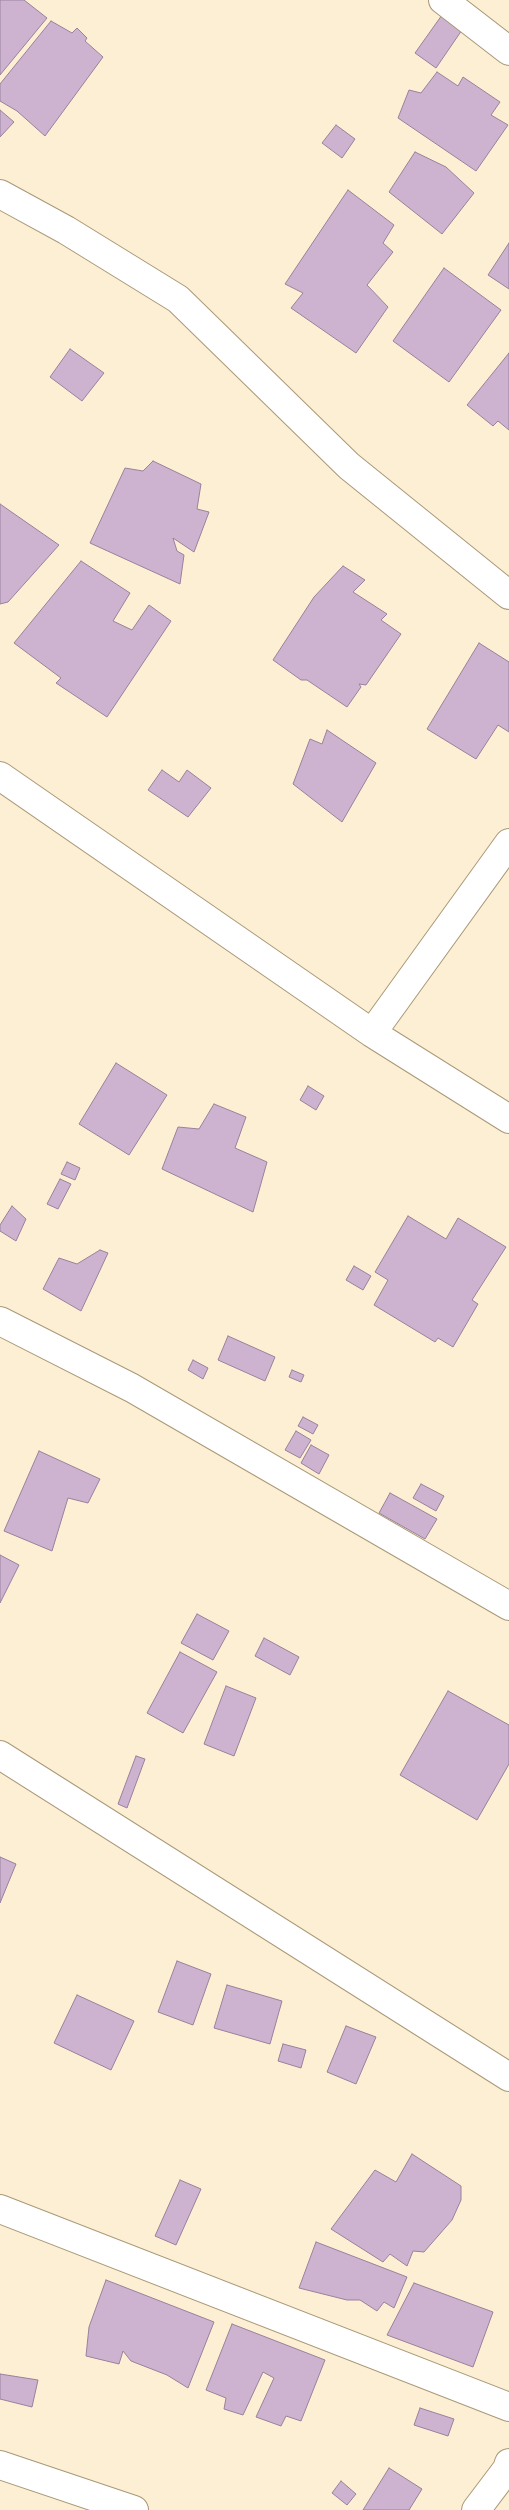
<!DOCTYPE html>
<style>
body{margin:0}
canvas{display:block;background:#fdefd3}
</style>
<canvas width="509" height="2510"></canvas>
<script>
const ctx = document.querySelector('canvas').getContext('2d');
ctx.lineJoin = 'round';
function fillPath(path, color) {
  ctx.fillStyle = color;
  ctx.fill(path, 'evenodd');
}
function toPath(rows) {
  const path = new Path2D();
  for (const r of rows) {
    path.moveTo(r[0], r[1]);
    for (let i = 2; i < r.length; i += 2) path.lineTo(r[i], r[i + 1]);
  }
  return path;
}
function strokePath(path, color, width, dash) {
  ctx.strokeStyle = color;
  ctx.lineWidth = width;
  ctx.lineCap = dash ? 'butt' : 'round';
  ctx.setLineDash(dash || []);
  ctx.stroke(path);
}
const building = toPath([
 [0,0,24,0,47,18,0,75,0,0],
 [442,15,462,30,436,68,415,53,442,15],
 [51,21,72,33,77,28,87,38,85,41,103,57,45,136,17,111,0,101,0,84,51,21],
 [437,72,458,86,463,77,500,102,491,115,508,125,476,171,398,118,409,90,421,93,437,72],
 [0,110,14,122,0,137,0,110],
 [336,125,355,139,342,158,322,143,336,125],
 [415,152,446,167,474,193,442,234,389,192,415,152],
 [348,190,394,225,383,243,393,252,367,285,388,307,356,353,291,308,303,293,285,284,348,190],
 [509,243,509,289,488,275,509,243],
 [444,268,501,310,449,382,393,341,444,268],
 [70,349,104,373,82,401,50,377,70,349],
 [509,353,509,430,498,421,493,426,467,405,509,353],
 [153,461,201,484,197,509,209,512,194,552,173,538,177,551,184,555,180,584,90,543,125,468,143,471,153,461],
 [0,504,59,545,8,602,0,604,0,504],
 [81,561,130,593,113,621,132,630,149,605,171,621,107,717,56,683,61,678,14,643,81,561],
 [343,566,365,580,353,592,387,614,381,620,401,634,366,685,359,684,361,687,347,707,307,680,301,680,273,660,314,597,343,566],
 [479,643,509,662,509,732,498,725,476,759,427,729,479,643],
 [327,730,376,763,342,822,293,784,310,739,322,744,327,730],
 [162,770,179,782,187,770,211,788,188,817,148,790,162,770],
 [116,1063,167,1095,129,1155,79,1124,116,1063],
 [308,1086,324,1096,316,1110,300,1100,308,1086],
 [214,1104,246,1117,235,1148,267,1162,253,1212,162,1169,178,1127,199,1129,214,1104],
 [67,1162,80,1168,75,1180,61,1174,67,1162],
 [60,1179,71,1184,58,1209,47,1204,60,1179],
 [12,1206,26,1219,16,1241,0,1231,0,1225,12,1206],
 [408,1216,446,1239,458,1218,506,1247,472,1300,478,1304,453,1347,438,1338,435,1342,374,1305,388,1280,375,1272,408,1216],
 [100,1250,108,1253,81,1311,43,1289,59,1258,77,1264,100,1250],
 [354,1266,371,1276,363,1290,346,1280,354,1266],
 [228,1336,275,1357,265,1381,218,1360,228,1336],
 [193,1360,208,1368,203,1379,188,1370,193,1360],
 [292,1370,304,1375,301,1382,289,1377,292,1370],
 [303,1417,318,1425,313,1434,298,1426,303,1417],
 [296,1431,311,1440,300,1458,285,1450,296,1431],
 [311,1445,329,1455,319,1474,301,1463,311,1445],
 [39,1451,100,1479,88,1503,68,1498,52,1551,4,1531,39,1451],
 [421,1484,444,1496,436,1511,413,1498,421,1484],
 [390,1493,437,1519,425,1539,379,1513,390,1493],
 [0,1555,19,1565,0,1603,0,1555],
 [197,1614,229,1631,213,1660,181,1643,197,1614],
 [264,1638,299,1657,290,1675,255,1656,264,1638],
 [180,1652,217,1672,183,1733,147,1713,180,1652],
 [226,1686,256,1698,234,1756,204,1744,226,1686],
 [448,1691,509,1725,509,1764,477,1820,400,1775,448,1691],
 [136,1756,145,1759,127,1808,118,1804,136,1756],
 [0,1857,16,1864,0,1903,0,1857],
 [177,1961,211,1974,193,2025,158,2012,177,1961],
 [227,1985,282,2001,270,2044,214,2028,227,1985],
 [77,1995,134,2021,111,2070,54,2043,77,1995],
 [346,2026,376,2037,356,2084,327,2072,346,2026],
 [283,2044,306,2050,301,2068,278,2061,283,2044],
 [412,2154,461,2186,461,2200,452,2220,424,2252,413,2251,407,2266,390,2254,383,2262,331,2229,375,2170,396,2182,412,2154],
 [180,2180,201,2189,176,2245,155,2236,180,2180],
 [316,2242,407,2277,394,2308,384,2302,377,2311,360,2300,347,2300,299,2288,316,2242],
 [106,2280,214,2322,188,2388,167,2375,131,2361,123,2351,119,2364,86,2356,89,2327,106,2280],
 [414,2283,493,2312,473,2367,387,2335,414,2283],
 [232,2324,325,2360,301,2421,286,2416,281,2426,256,2417,274,2378,263,2372,243,2415,224,2409,226,2398,206,2390,232,2324],
 [0,2374,38,2380,32,2407,0,2399,0,2374],
 [420,2408,454,2419,448,2436,414,2425,420,2408],
 [389,2468,422,2489,409,2510,363,2510,389,2468],
 [341,2481,356,2494,347,2505,332,2493,341,2481]
]);
fillPath(building, '#cdb3d0');
strokePath(building, '#99819c', 1);
const minor = toPath([
 [443,0,509,51],
 [0,194,66,230,178,299,349,466,509,595],
 [0,776,372,1033,509,1119],
 [372,1033,509,843],
 [0,1321,132,1388,509,1606],
 [0,1755,509,2077],
 [0,2209,509,2407],
 [0,2465,134,2510],
 [476,2510,507,2469,509,2463]
]);
strokePath(minor, '#a99978', 30);
strokePath(minor, '#fff', 28);
</script>
